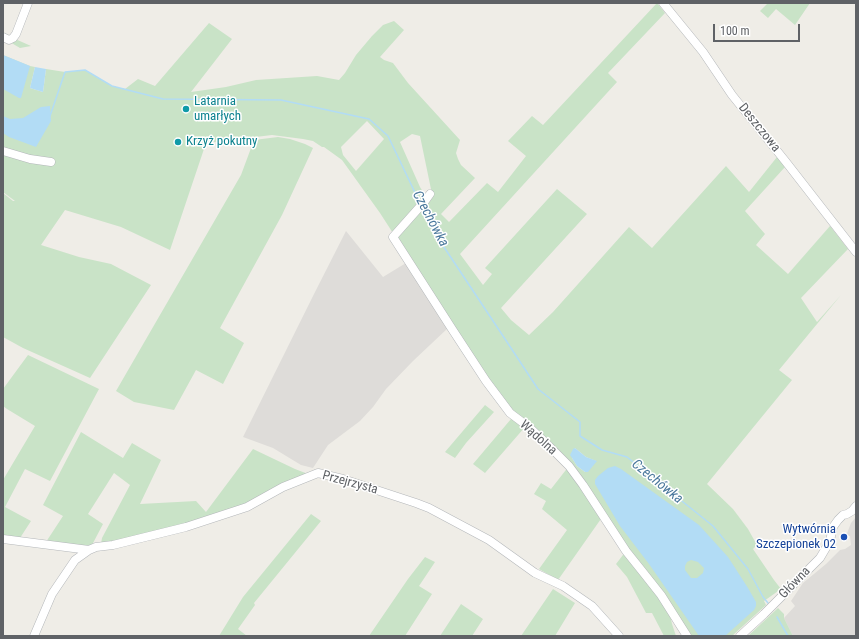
<!DOCTYPE html>
<meta charset="utf-8">
<style>
body{margin:0}
#map{position:relative;width:859px;height:639px;overflow:hidden;background:#efede7;font-family:"Roboto Condensed",sans-serif}
canvas{display:block}
.frame{position:absolute;inset:0;border:4px solid #5f6266;pointer-events:none}
.scale{position:absolute;left:713px;top:24px;width:87px;height:18px;box-sizing:border-box;border:2px solid #5f6266;border-top:0;padding-left:5px;font-size:12px;line-height:14px;white-space:nowrap;color:#5f6266;-webkit-text-stroke:3px #fff;paint-order:stroke}
</style>
<div id="map">
<canvas width="859" height="639"></canvas>
<div class="frame"></div>
<div class="scale">100 m</div>
</div>
<script>
const ctx = document.querySelector('canvas').getContext('2d');
ctx.lineJoin = 'round';
function fillPath(path, color) {
  ctx.fillStyle = color;
  ctx.fill(path, 'evenodd');
}
function toPath(rows) {
  const path = new Path2D();
  for (const r of rows) {
    path.moveTo(r[0], r[1]);
    for (let i = 2; i < r.length; i += 2) path.lineTo(r[i], r[i + 1]);
  }
  return path;
}
function strokePath(path, color, width, dash) {
  ctx.strokeStyle = color;
  ctx.lineWidth = width;
  ctx.lineCap = dash ? 'butt' : 'round';
  ctx.setLineDash(dash || []);
  ctx.stroke(path);
}
function write(font, color, halo, rows, align = 'center') {
  ctx.font = font + ' "Roboto Condensed",sans-serif';
  ctx.lineWidth = 3;
  ctx.setLineDash([]);
  ctx.textBaseline = 'middle';
  ctx.strokeStyle = halo;
  ctx.fillStyle = color;
  for (const [text, x, y, turn = 0] of rows) {
    ctx.save();
    ctx.translate(x, y);
    ctx.rotate((+turn || 0) * Math.PI / 180);
    ctx.textAlign = isNaN(turn) ? turn : align;
    if (halo) ctx.strokeText(text, 0, 0);
    ctx.fillText(text, 0, 0);
    ctx.restore();
  }
}
fillPath(toPath([
 [346,231,383,277,406,263,448,328,413,361,386,389,373,407,360,421,328,445,313,468,301,465,273,448,243,437,314,294],
 [856,517,856,636,793,636,784,618,795,606,791,601,803,583,826,564,840,550,845,549,851,545,850,536,846,536,851,523]
]), '#dedcd9');
fillPath(toPath([
 [657,3,665,13,608,73,617,82,460,254,483,285,492,274,485,268,557,189,587,214,501,308,511,320,529,335,553,312,629,227,652,248,726,166,749,192,777,157,785,167,745,211,765,234,756,245,788,274,830,226,848,249,801,298,817,322,841,295,779,370,792,380,707,484,733,509,748,529,757,545,753,549,774,580,781,589,764,601,766,605,732,636,691,636,648,572,625,546,584,480,509,409,429,289,380,213,342,160,324,147,322,147,313,141,303,139,272,135,206,143,170,250,121,227,65,210,41,245,79,257,111,264,151,285,90,378,23,348,3,337,3,193,13,201,15,201,3,192,3,55,30,66,35,67,30,88,43,92,46,69,65,72,85,70,112,86,125,89,138,79,155,86,209,23,232,39,191,92,226,87,256,80,317,76,339,80,345,73,356,55,372,36,383,25,394,21,404,30,380,57,384,60,393,63,408,83,460,140,456,153,458,159,461,165,475,178,441,214,449,222,487,183,498,192,526,156,508,141,532,116,543,125],
 [367,121,384,139,356,171,343,155,341,147],
 [412,134,420,136,432,194,428,200,420,187,400,142],
 [575,448,586,457,596,461,585,472,577,466,572,458],
 [768,3,810,3,795,25,776,9,768,18,760,11],
 [3,32,13,38,31,46,20,48,3,38],
 [278,137,290,139,305,144,313,148,282,215,220,328,244,343,223,384,196,370,174,410,134,402,116,391,241,175,254,140],
 [28,355,99,389,50,481,25,469,5,507,31,521,20,538,3,537,3,480,35,426,7,409,3,406,3,389],
 [485,405,494,412,466,443,455,458,445,452],
 [511,419,525,427,485,473,473,464],
 [81,432,123,458,132,443,161,460,140,504,196,501,206,512,253,449,295,469,308,474,244,505,185,525,101,544,102,538,130,485,114,473,88,514,103,524,92,545,87,548,46,542,63,516,43,505],
 [569,466,603,516,558,580,539,569,567,530,542,509,546,501,534,494,541,483,551,489],
 [311,514,321,521,254,603,255,605,238,629,247,636,219,636,243,597],
 [626,551,668,606,672,624,676,636,664,636,652,613,646,613,627,577,616,564],
 [425,557,435,562,419,586,432,594,405,636,369,636,408,579],
 [553,589,575,603,555,636,521,636],
 [461,604,483,619,472,636,440,636],
 [778,608,784,614,784,618,793,636,748,636]
]), '#c9e3c7');
fillPath(toPath([
 [3,55,30,66,21,98,19,98,3,89],
 [35,67,46,69,43,92,30,88],
 [50,106,51,121,36,147,9,137,3,133,3,116,10,119,23,118,41,107],
 [575,448,586,457,597,461,588,472,585,472,577,466,572,458,570,455,573,449],
 [615,466,621,469,699,525,728,557,748,588,756,602,756,606,754,610,725,636,699,636,649,564,620,526,595,484,595,480,598,476,608,468],
 [691,560,698,562,704,568,703,573,697,578,691,578,685,570,685,566,687,562]
]), '#b2dcf5');
strokePath(toPath([
 [50,116,65,72,85,70,112,86,163,99,281,100,369,119,388,136,419,201],
 [423,208,434,232,507,342,538,389,580,422,580,436,602,450,627,457,713,526,748,569,763,597,768,603],
 [777,617,788,636]
]), '#b2dcf5', 1.5);
const minor = toPath([
 [663,3,703,52,732,95,786,162,856,252],
 [3,37,9,40,13,38,16,34,28,3],
 [3,151,30,159,51,162],
 [430,194,425,201,393,237,452,329,486,381,510,413,530,428,549,446,569,466,583,485,626,551,642,571,661,595,687,636],
 [3,539,89,550,96,547,113,545,186,527,247,507,283,487,318,473,343,479,416,503,429,508,489,540,535,573,563,586,592,606,619,636],
 [34,636,52,594,75,560,89,550],
 [740,636,764,614,820,558,830,541,833,527,838,520,843,515,847,514,852,511,856,506]
]);
strokePath(minor, '#b4b7ba', 9);
strokePath(minor, '#fff', 8);
for (const [x, y, r, color] of [
 [186,109,4,"#0f9aa8"],
 [178,142,4,"#0f9aa8"],
 [844,537,4,"#1a4fb4"]
]) {
  const dot = new Path2D();
  dot.arc(x, y, r, 0, 2 * Math.PI);
  ctx.fillStyle = color;
  ctx.fill(dot);
  strokePath(dot, '#fff', 1.5);
}
write('13px', '#0d838f', '#fff', [
 ["Latarnia",194,102],
 ["umarłych",194,117],
 ["Krzyż pokutny",186,142]
], 'left');
write('13px', '#5f6266', '#fff', [
 ["Deszczowa",759,128,51],
 ["Wądolna",538,438,42],
 ["Przejrzysta",350,483,15],
 ["Główna",795,583,-46]
]);
write('13px', '#164399', '#fff', [
 ["Wytwórnia",836,530],
 ["Szczepionek 02",836,545]
], 'right');
write('italic 14px', '#4c799d', '#fff', [
 ["Czechówka",430,219,62],
 ["Czechówka",657,482,39]
]);
</script>
